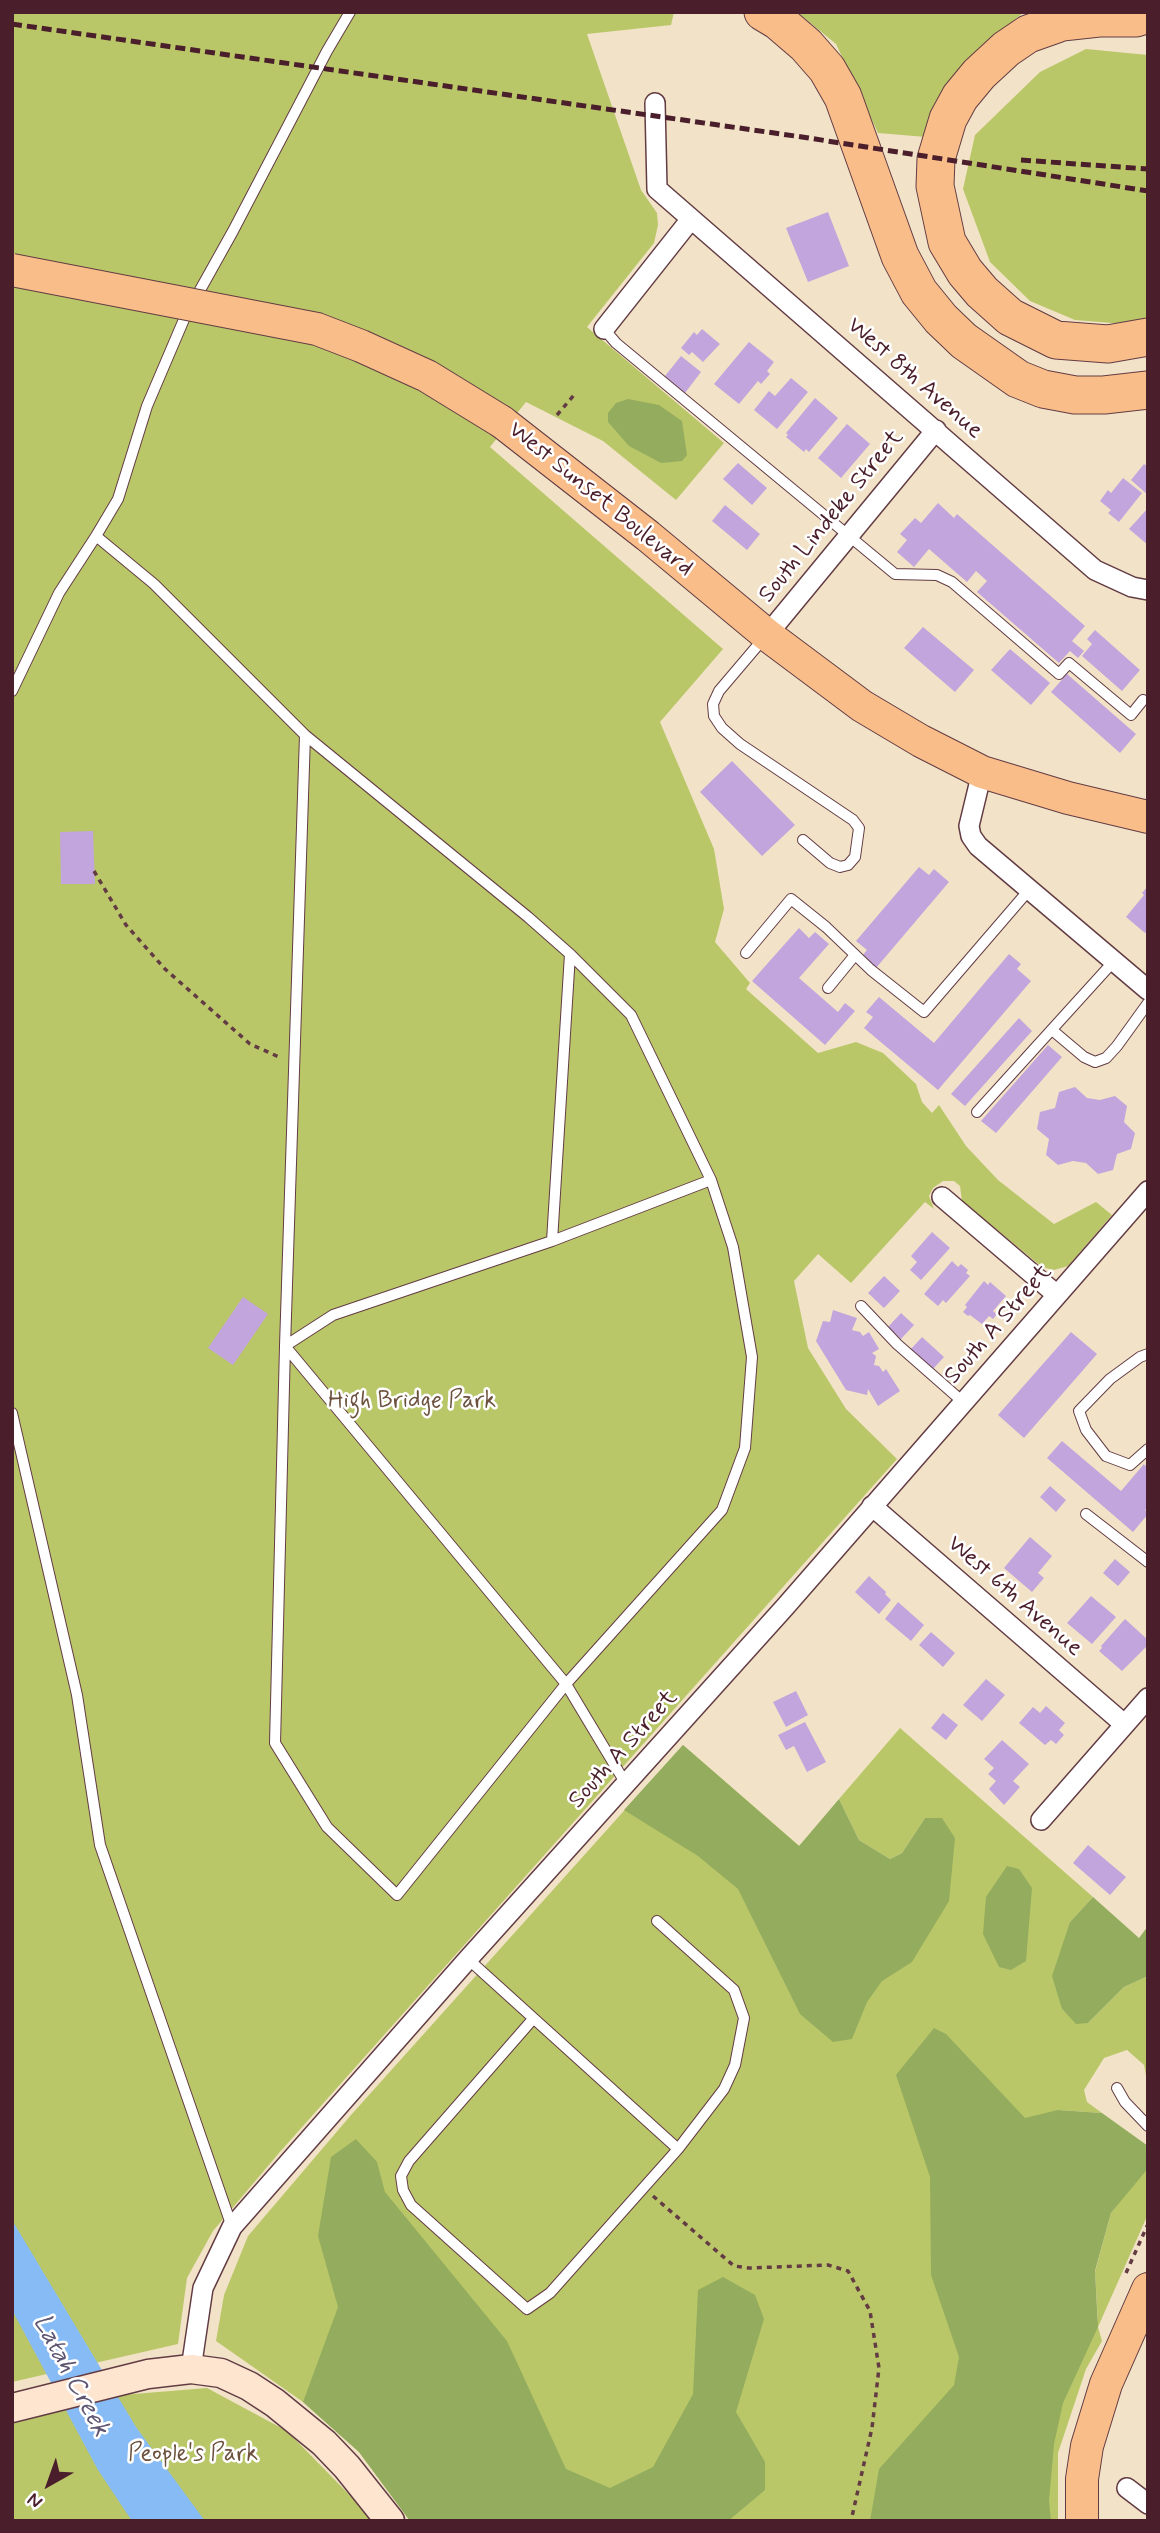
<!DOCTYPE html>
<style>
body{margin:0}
#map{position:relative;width:1160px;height:2533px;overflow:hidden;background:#f2e3c8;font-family:Mynerve,sans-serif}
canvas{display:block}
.frame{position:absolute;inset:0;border:14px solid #4a1f2b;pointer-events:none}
.north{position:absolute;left:14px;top:2449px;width:70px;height:70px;-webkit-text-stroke:5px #fff;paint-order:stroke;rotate:220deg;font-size:19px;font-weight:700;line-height:28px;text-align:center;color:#4a1f2b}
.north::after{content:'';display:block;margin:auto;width:24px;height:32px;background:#4a1f2b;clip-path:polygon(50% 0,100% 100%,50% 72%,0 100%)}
</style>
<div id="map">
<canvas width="1160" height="2533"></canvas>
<div class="frame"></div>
<div class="north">N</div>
</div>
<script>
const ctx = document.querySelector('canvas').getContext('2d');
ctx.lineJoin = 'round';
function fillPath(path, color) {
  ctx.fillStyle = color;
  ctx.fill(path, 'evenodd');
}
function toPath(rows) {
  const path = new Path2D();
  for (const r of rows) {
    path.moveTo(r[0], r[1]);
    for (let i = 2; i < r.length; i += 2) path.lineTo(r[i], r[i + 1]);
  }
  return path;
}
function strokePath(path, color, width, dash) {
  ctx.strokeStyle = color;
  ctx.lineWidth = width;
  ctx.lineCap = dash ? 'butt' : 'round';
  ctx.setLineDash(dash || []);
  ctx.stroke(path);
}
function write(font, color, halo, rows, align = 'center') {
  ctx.font = font + ' Mynerve,sans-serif';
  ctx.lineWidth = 5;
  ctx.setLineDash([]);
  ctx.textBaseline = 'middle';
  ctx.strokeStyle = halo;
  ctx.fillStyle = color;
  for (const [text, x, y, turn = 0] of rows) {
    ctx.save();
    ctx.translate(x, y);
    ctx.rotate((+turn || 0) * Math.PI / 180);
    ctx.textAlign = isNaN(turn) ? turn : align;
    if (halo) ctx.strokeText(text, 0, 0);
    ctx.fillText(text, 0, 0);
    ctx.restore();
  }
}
fillPath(toPath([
 [12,12,674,12,671,25,587,34,641,190,657,213,658,225,654,243,587,327,724,443,676,500,603,441,526,402,490,447,723,649,660,722,714,849,724,909,715,942,750,983,746,989,818,1053,856,1042,883,1053,916,1084,922,1102,932,1113,939,1105,966,1146,998,1180,1054,1224,1096,1202,1112,1215,1068,1266,1054,1270,1042,1267,996,1229,982,1226,963,1209,960,1186,954,1181,943,1181,933,1188,929,1196,934,1209,925,1202,851,1283,818,1254,794,1281,808,1348,846,1409,897,1459,279,2153,213,2231,187,2278,178,2344,12,2382],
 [797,12,1024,12,971,56,941,98,926,137,878,133,836,44],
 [1086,49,1148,55,1148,318,1124,324,1075,320,1030,301,990,262,963,189,975,135,1040,72],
 [900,1728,1093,1897,1070,1922,1062,2009,1076,2023,1088,2023,1124,1987,1148,1976,1148,2086,1144,2065,1127,2050,1104,2058,1084,2090,1087,2102,1102,2113,1058,2110,1098,2323,1095,2272,1111,2213,1148,2165,1148,2214,1098,2327,1102,2341,1086,2369,1058,2453,1058,2521,410,2521,359,2452,303,2402,216,2341,224,2295,248,2236,351,2115,683,1745,919,1950,925,1818,902,1853,890,1859,859,1840,839,1799],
 [207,2388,287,2431,375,2521,12,2521,12,2424,109,2396]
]), '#bac769');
fillPath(toPath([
 [628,399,659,405,682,421,687,455,682,461,661,463,629,446,608,422,608,413,616,403],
 [683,1745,799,1846,839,1799,859,1840,890,1859,902,1853,925,1818,942,1818,955,1838,949,1901,912,1962,882,1981,867,2002,852,2039,833,2042,800,2014,738,1889,698,1856,624,1810],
 [1007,1866,1019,1869,1032,1888,1026,1961,1011,1970,999,1967,983,1934,986,1897],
 [1093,1897,1139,1938,1148,1926,1148,1976,1124,1987,1088,2023,1076,2024,1062,2009,1052,1976,1070,1922],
 [934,2028,946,2034,1025,2118,1058,2110,1102,2113,1148,2146,1148,2165,1145,2172,1111,2213,1095,2271,1098,2327,1063,2403,1054,2444,1049,2501,1051,2521,870,2521,879,2469,954,2385,959,2357,931,2275,930,2177,896,2075],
 [356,2139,377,2162,385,2192,507,2341,566,2469,610,2488,653,2467,693,2394,698,2290,723,2277,755,2295,764,2319,736,2412,765,2462,765,2490,728,2521,410,2521,359,2452,303,2402,338,2307,318,2236,331,2157]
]), '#93ac5d');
fillPath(toPath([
 [12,2220,136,2427,205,2521,132,2521,98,2470,12,2310]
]), '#87bbf5');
fillPath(toPath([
 [828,212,849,266,808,282,786,228],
 [702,329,720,344,703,362,692,352,689,355,681,348,694,332,697,335],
 [749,342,774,362,767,371,770,374,761,384,758,381,739,404,714,384],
 [681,356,701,372,685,393,665,376],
 [791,378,808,392,777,429,754,410,769,391,775,396],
 [815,398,838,418,809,452,806,449,804,452,786,437,788,435,786,433],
 [847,424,870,444,841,478,818,458],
 [738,463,767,488,752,505,723,479],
 [1144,464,1148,467,1148,495,1131,480],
 [1123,478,1142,493,1119,522,1108,513,1111,510,1100,501,1108,490,1111,493],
 [938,503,954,518,957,514,1085,626,1072,641,1084,651,1078,658,1070,651,1059,663,977,592,987,581,976,571,967,582,929,549,914,567,897,552,907,540,900,534,915,518,921,523],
 [725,505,760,534,747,550,712,521],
 [1148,508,1148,545,1129,529],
 [923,627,974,670,955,692,904,648],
 [1095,630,1140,670,1122,691,1082,656,1092,644,1087,639],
 [1010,649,1050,683,1031,705,991,670],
 [1067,674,1136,734,1120,753,1051,692],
 [732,761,795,825,762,856,700,792],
 [93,831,95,884,61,884,60,832],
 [919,867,929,875,934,869,949,882,876,968,862,956,867,950,856,941],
 [1148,886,1148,930,1145,933,1126,917,1144,895,1142,893],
 [799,928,809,938,815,932,829,944,799,978,838,1012,845,1003,855,1011,825,1045,752,981],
 [1009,954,1021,964,1017,969,1031,981,938,1090,864,1028,873,1017,866,1012,879,997,934,1043],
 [1019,1018,1032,1031,965,1106,951,1094],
 [1048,1045,1062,1057,996,1133,981,1121],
 [1075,1087,1087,1098,1100,1100,1115,1096,1127,1106,1124,1122,1135,1133,1131,1149,1117,1154,1113,1170,1098,1174,1086,1163,1073,1161,1058,1165,1046,1155,1049,1139,1037,1129,1040,1112,1055,1108,1059,1092],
 [932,1232,950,1248,921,1280,910,1270,917,1262,911,1256],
 [952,1261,958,1267,961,1264,968,1270,966,1273,970,1276,946,1303,943,1300,938,1306,924,1294],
 [884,1276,900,1291,884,1308,868,1293],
 [984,1281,988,1285,990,1282,1006,1296,993,1311,997,1314,993,1319,989,1316,982,1324,970,1315,968,1316,963,1312,967,1307,965,1305],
 [243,1297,268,1314,233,1365,208,1348],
 [833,1310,857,1318,852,1330,860,1332,863,1336,869,1332,879,1349,872,1353,876,1356,874,1365,879,1366,883,1372,886,1369,900,1391,878,1406,868,1389,867,1395,846,1390,816,1341,823,1321,830,1322],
 [901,1313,914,1325,901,1339,888,1327],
 [1071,1332,1097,1354,1024,1438,998,1415],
 [922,1337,944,1357,933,1369,911,1349],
 [1062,1441,1121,1491,1144,1464,1145,1466,1148,1463,1148,1507,1145,1510,1148,1514,1133,1532,1047,1458],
 [1050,1486,1066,1500,1056,1512,1040,1497],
 [1030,1537,1052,1556,1038,1573,1044,1578,1032,1592,1004,1568],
 [1115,1559,1130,1572,1118,1586,1103,1573],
 [869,1576,886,1592,885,1594,891,1600,879,1614,855,1592],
 [1091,1596,1116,1617,1092,1644,1067,1623],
 [898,1602,924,1625,911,1641,885,1619],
 [1125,1619,1148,1640,1148,1645,1122,1671,1099,1651,1102,1648,1101,1646],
 [931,1632,955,1653,943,1667,919,1645],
 [986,1679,1005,1695,982,1721,963,1705],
 [796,1691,808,1715,786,1727,773,1702],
 [1046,1706,1065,1723,1059,1730,1064,1735,1056,1744,1051,1740,1045,1745,1019,1723,1033,1707,1040,1713],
 [943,1713,958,1725,946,1740,931,1728],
 [805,1722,826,1762,807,1772,794,1746,786,1750,778,1735],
 [1002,1740,1029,1764,1013,1781,1020,1787,1004,1805,989,1789,996,1781,988,1774,994,1768,984,1759],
 [1088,1845,1126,1877,1110,1895,1073,1863]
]), '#c2a5dc');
const service = toPath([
 [350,12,327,51,233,231,185,317,147,406,118,499,96,536,154,584,305,735,285,1346,566,1684,626,1784],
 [604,329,616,343,895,574,937,575,952,582,1059,674,1069,663,1131,715,1143,700],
 [764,638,719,691,713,704,714,716,722,728,740,744,853,820,859,828,855,857,848,865,840,867,830,863,803,840],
 [12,691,59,593,96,536],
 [305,735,528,917,570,954,631,1015,711,1180,733,1247,752,1357,745,1448,722,1510,566,1684,397,1895,327,1827,275,1743,285,1346,333,1315,552,1241,711,1180],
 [746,953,791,899,826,927,871,970,924,1012,1029,890],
 [828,988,855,955],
 [1052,1030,1084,1057,1095,1062,1106,1058,1117,1046,1148,1003],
 [977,1112,1114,961],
 [552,1241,570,954],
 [861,1306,897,1344,963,1402],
 [1148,1354,1140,1357,1110,1379,1079,1411,1086,1430,1106,1456,1130,1465,1148,1449],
 [12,1413,77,1695,100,1845,232,2227],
 [1086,1514,1148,1562],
 [468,1959,678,2149],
 [533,2019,409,2161,401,2176,403,2190,411,2205,527,2309,550,2293,678,2149,724,2089,735,2065,744,2018,734,1990,657,1921],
 [1117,2088,1125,2102,1148,2126]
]);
const minor = toPath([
 [655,103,657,189,1095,570,1132,587,1148,590],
 [604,329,691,219],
 [767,635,936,430],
 [982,772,969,826,971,836,978,846,1148,990],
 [942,1197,1057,1295],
 [872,1506,1124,1724],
 [1041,1820,1148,1698],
 [191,2369,203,2288,232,2227,468,1959,785,1607,1148,1191],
 [1127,2488,1148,2504]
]);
const secondary = toPath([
 [12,2408,148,2374,191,2369,221,2373,249,2386,275,2403,324,2443,347,2467,390,2521]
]);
const primary = toPath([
 [502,422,648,536,767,635,862,706,921,741,982,772,1068,798,1148,817],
 [1082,2521,1082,2479,1087,2446,1106,2384,1148,2289]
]);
const motorway = toPath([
 [763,12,778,21,806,45,827,69,843,97,900,256,919,292,941,319,964,341,1018,379,1043,389,1075,395,1104,395,1148,390],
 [1148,14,1136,18,1099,18,1062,22,1028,34,1006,49,979,74,960,97,948,119,936,159,935,186,947,242,965,272,982,292,1010,317,1056,340,1108,344,1148,337]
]);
strokePath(service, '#633c43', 12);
strokePath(minor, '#633c43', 22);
strokePath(secondary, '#633c43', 31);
strokePath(primary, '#633c43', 34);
strokePath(motorway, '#633c43', 39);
strokePath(toPath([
 [557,415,574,395],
 [94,871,126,925,165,969,250,1044,279,1057],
 [653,2196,734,2266,749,2268,828,2265,848,2271,870,2311,879,2368,872,2428,851,2521],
 [1126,2273,1148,2224]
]), '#633c43', 3.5, [5, 5]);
strokePath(service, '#fff', 10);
strokePath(minor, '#fff', 19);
strokePath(secondary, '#fde5d0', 28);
strokePath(primary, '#f9bd89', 32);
strokePath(motorway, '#f9bd89', 37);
strokePath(toPath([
 [12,24,802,137,1148,191],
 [1021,160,1148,169]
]), '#4a1f2b', 5, [10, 5]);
const primaryBridge = toPath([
 [12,270,317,329,361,346,427,376,502,422]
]);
strokePath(primaryBridge, '#633c43', 34, []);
strokePath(primaryBridge, '#f9bd89', 32);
write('24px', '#4a1f2b', '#fff', [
 ["West 8th Avenue",914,379,41],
 ["West Sunset Boulevard",600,500,39],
 ["South Lindeke Street",832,517,-51],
 ["South A Street",999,1325,-49],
 ["West 6th Avenue",1014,1597,41],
 ["South A Street",624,1750,-48]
]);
write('24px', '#6c513e', '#fff', [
 ["High Bridge Park",412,1402],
 ["People's Park",193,2455]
]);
write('italic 26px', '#5f5672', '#fff', [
 ["Latah Creek",70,2376,62]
]);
</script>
